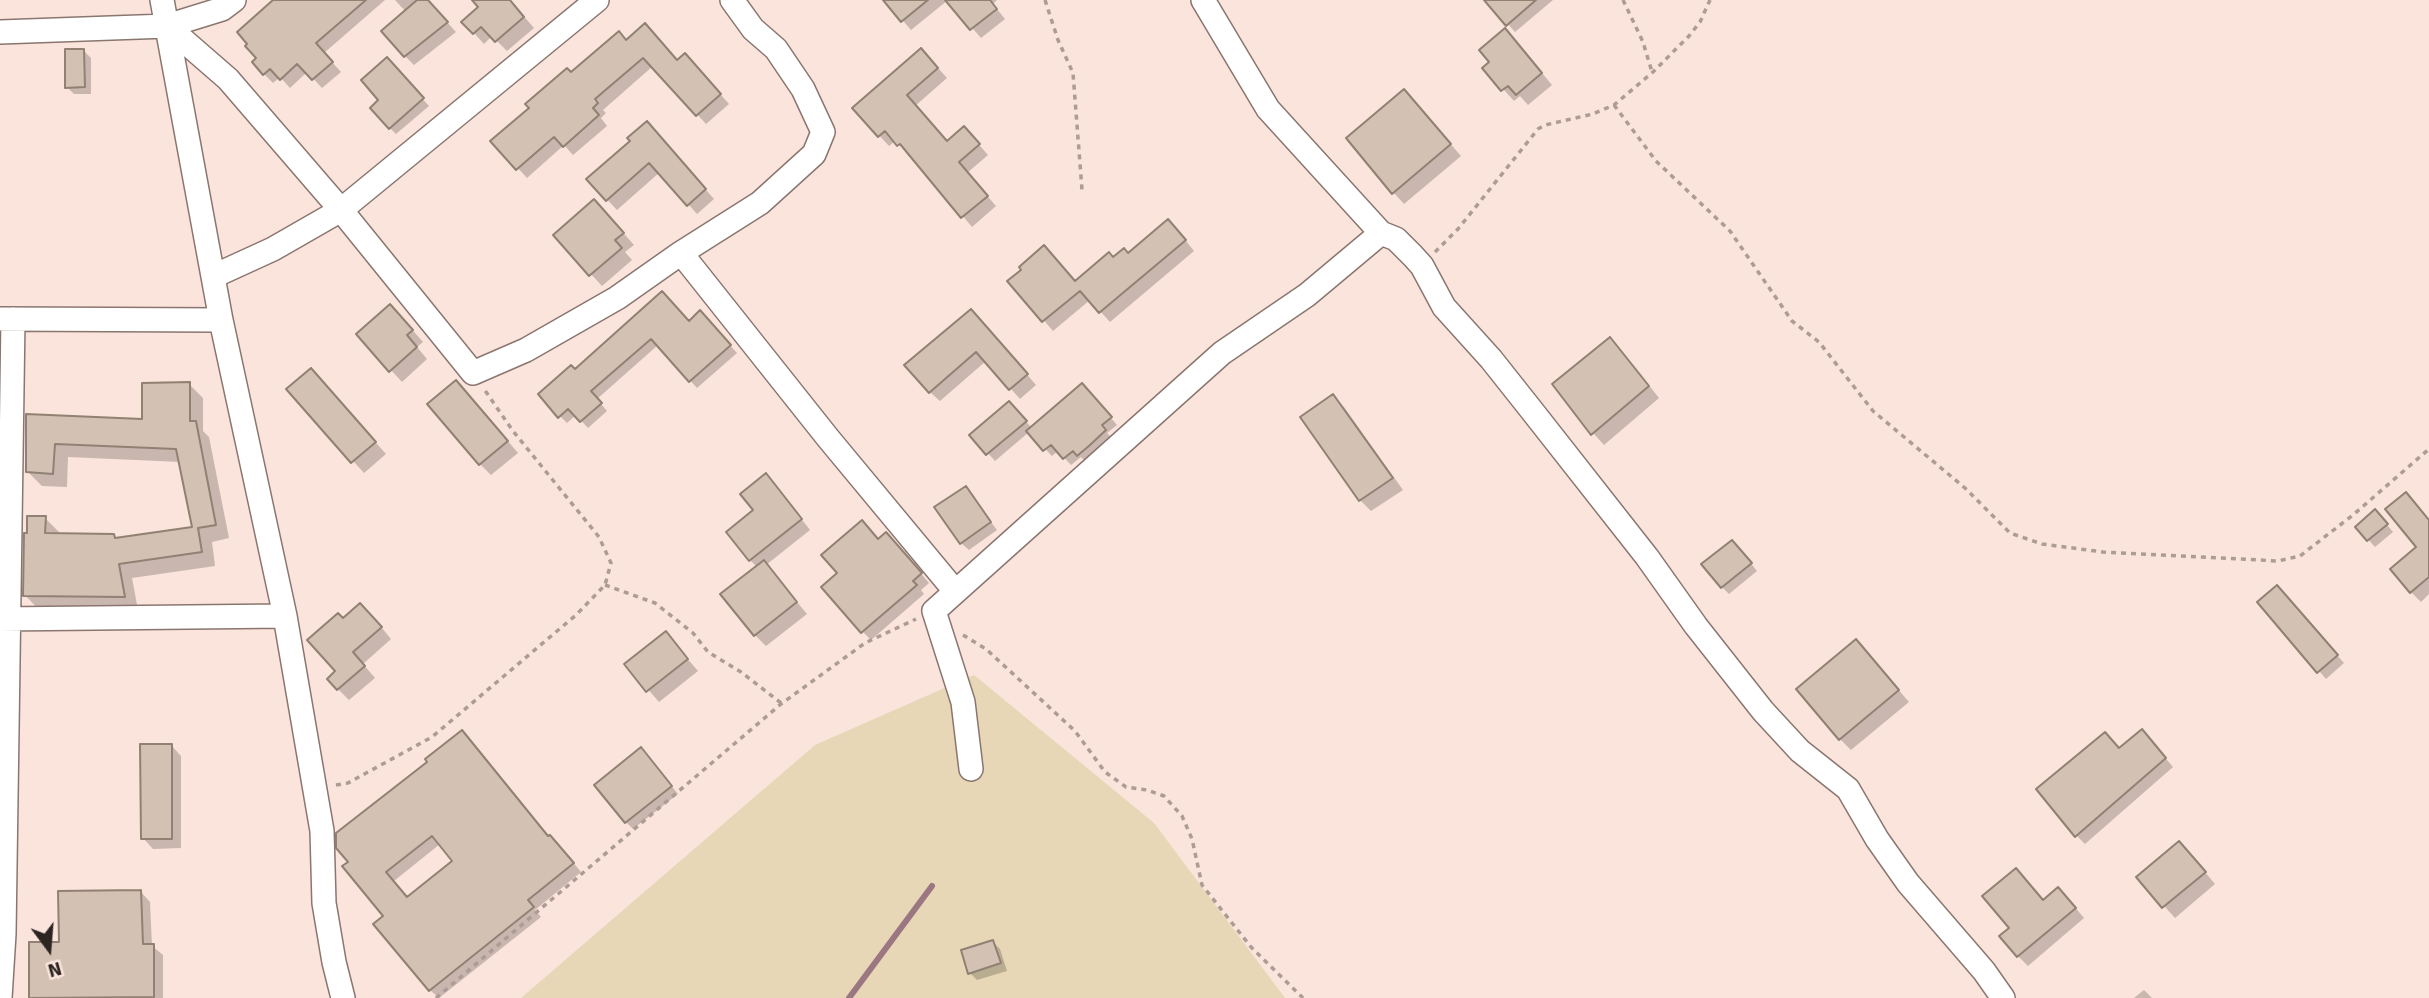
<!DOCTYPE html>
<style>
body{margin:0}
#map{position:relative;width:2429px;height:998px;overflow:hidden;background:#fae4db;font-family:Signika,sans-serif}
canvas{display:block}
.north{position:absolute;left:14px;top:914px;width:70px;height:70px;-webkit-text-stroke:5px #fae4db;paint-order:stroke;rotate:164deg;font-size:19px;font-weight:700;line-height:28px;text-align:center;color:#2c2421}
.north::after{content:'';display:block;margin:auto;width:24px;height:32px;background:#2c2421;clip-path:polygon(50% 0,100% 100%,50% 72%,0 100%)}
</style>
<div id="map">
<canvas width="2429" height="998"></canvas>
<div class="north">N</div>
</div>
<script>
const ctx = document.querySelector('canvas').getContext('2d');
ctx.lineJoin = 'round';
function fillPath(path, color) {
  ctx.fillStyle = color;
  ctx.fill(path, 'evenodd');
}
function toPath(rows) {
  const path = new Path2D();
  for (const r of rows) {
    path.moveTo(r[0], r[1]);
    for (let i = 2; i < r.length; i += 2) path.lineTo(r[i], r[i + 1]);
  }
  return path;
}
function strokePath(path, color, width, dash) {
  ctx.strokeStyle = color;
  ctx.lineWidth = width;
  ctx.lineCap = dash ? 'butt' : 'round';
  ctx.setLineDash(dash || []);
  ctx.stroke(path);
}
fillPath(toPath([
 [974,675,1154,823,1285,998,521,998,815,745]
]), '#e7d7b6');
fillPath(toPath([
 [283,0,385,0,324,53,341,72,322,88,307,72,290,88,280,77,273,83,264,74],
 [395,0,427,0,456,32,414,65,405,56,406,12],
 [474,0,510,0,534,28,507,51,492,36,484,44,464,22,481,7],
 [885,0,997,0,993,4,1005,19,981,38,948,0,911,30],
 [1487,0,1553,0,1515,32],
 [627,42,677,62,694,65,729,104,706,124,653,66,603,110,606,113,601,118,607,126,573,155,564,145,527,178,493,141,571,74],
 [1516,42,1552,85,1528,105,1520,96,1514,101,1484,68],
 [84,51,91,58,91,94,74,94,67,87],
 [931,60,947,78,915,106,947,143,974,139,988,155,967,173,996,206,972,227,910,153,895,141,889,146,854,108],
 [393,66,429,106,396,134,390,128,381,100],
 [1415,103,1461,156,1404,204,1393,192],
 [656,133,714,199,697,214,660,172,617,210,589,180],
 [605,212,634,245,625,252,632,260,602,286,555,235],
 [1178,231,1194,251,1110,322,1090,300,1053,331,1010,281,1075,283,1114,259,1128,255],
 [401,317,423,342,417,347,427,359,402,382,391,370],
 [707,320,737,353,697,388,658,345,597,399,607,411,588,428,576,415,567,423,560,416,575,372,689,323],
 [981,321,1036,385,1020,399,986,361,940,401,930,392],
 [1621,350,1659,398,1604,445,1575,413],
 [311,370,386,454,364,473,289,390],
 [189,384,203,398,203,431,209,437,229,538,212,542,215,566,132,578,138,610,39,610,25,595,45,518,59,532,59,535,113,535,117,539,194,528,181,462,68,457,67,487,42,486,28,472,27,416,143,421],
 [1089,392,1117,425,1107,433,1112,438,1085,461,1081,457,1071,465,1058,451,1052,456,1029,432,995,461,972,435,1016,411,1032,428],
 [467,393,518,453,491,475,480,464],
 [1333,396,1344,407,1403,490,1371,511,1360,500,1302,418],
 [775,485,810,530,766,565,807,614,766,646,755,635,757,567,750,560,755,511],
 [965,488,997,530,969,550,961,543],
 [2382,519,2393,532,2375,547,2357,527],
 [2429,521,2429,594,2421,602,2411,592],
 [879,541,895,543,929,583,921,590,924,594,871,640,862,631,840,573],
 [1739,549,1757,571,1729,594,1722,587],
 [2284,595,2344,663,2326,679,2260,602],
 [372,616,391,639,363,664,375,678,349,700,338,689,337,671,343,620],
 [666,634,698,671,659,702,627,665],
 [1867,653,1909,702,1851,750,1840,739],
 [2150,740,2173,767,2085,844,2076,835,2120,749],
 [171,745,181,756,181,848,153,849,143,838],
 [648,757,678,794,633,829,626,822],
 [430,762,549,838,559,845,581,872,535,910,541,917,439,998,430,990,385,916,345,867],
 [440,844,455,861,408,899,394,881],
 [2190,854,2215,884,2175,918,2138,877],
 [141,892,150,902,152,946,163,955,163,998,31,998,31,944,60,944],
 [2068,899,2084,918,2028,966,2018,956,2044,901],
 [993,942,1000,949,1007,971,977,980,970,973],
 [2144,990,2152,998,2134,998]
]), '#0003');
strokePath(toPath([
 [849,998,932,886]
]), '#9b7781', 6);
const building = toPath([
 [273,0,366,0,316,43,333,62,312,80,297,64,280,80,270,69,263,75,252,62,256,58,245,46,247,44,237,32,273,0],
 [417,0,428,0,448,22,404,57,381,31,417,0],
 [472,0,510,0,524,17,495,42,481,27,473,34,461,22,478,7,472,0],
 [883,0,928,0,901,22,883,0],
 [945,0,990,0,997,9,970,30,945,0],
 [1484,0,1536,0,1506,26,1484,0],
 [645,23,677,60,685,53,721,94,696,116,643,58,595,99,598,103,593,108,599,115,563,147,554,137,516,170,490,141,529,108,525,104,567,68,571,72,619,31,626,40,645,23],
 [1505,28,1542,73,1516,95,1508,86,1501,91,1482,68,1489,62,1479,50,1505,28],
 [921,48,938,68,907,95,947,141,964,126,980,144,959,162,988,196,961,218,900,144,897,146,885,131,878,137,852,108,921,48],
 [65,49,84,49,85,87,65,88,65,49],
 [387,57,424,98,389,129,370,108,378,100,361,80,387,57],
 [1404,89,1451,144,1392,194,1346,138,1404,89],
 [647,121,706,189,687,206,649,163,606,201,586,179,630,141,627,138,647,121],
 [594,199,624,233,615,240,622,248,589,276,553,235,594,199],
 [1168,219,1186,240,1099,313,1080,291,1042,322,1007,281,1021,270,1019,267,1044,245,1075,281,1109,252,1113,257,1124,248,1128,253,1168,219],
 [662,291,689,321,700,310,731,345,689,382,651,339,591,391,602,403,580,422,568,409,558,418,538,394,571,365,575,369,662,291],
 [390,304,413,330,407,335,417,347,389,372,356,334,390,304],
 [971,309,1028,374,1009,390,976,352,929,393,904,365,971,309],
 [1610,337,1649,386,1591,435,1552,384,1610,337],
 [311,368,376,442,351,463,286,389,311,368],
 [456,380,508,441,479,465,427,404,456,380],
 [190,382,190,421,196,421,216,525,198,528,202,552,119,564,125,597,23,596,24,533,27,533,27,516,46,516,45,533,114,534,115,538,192,527,176,449,55,444,53,474,26,472,26,414,142,419,142,383,190,382],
 [1082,383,1112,417,1102,425,1106,430,1090,445,1077,456,1073,451,1063,459,1051,445,1043,451,1026,431,1082,383],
 [1333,394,1393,478,1359,501,1300,417,1333,394],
 [1009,401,1027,421,986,455,969,435,1009,401],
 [766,473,802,519,749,561,726,532,753,510,740,494,766,473],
 [966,486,991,522,960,544,934,507,966,486],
 [2406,492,2429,520,2429,577,2410,593,2390,569,2416,547,2385,509,2406,492],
 [2375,509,2388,524,2367,541,2355,527,2375,509],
 [862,520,878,539,886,532,922,573,913,581,917,585,861,633,821,587,837,573,821,555,862,520],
 [1732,540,1752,563,1721,588,1701,564,1732,540],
 [764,560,797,602,754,636,720,594,764,560],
 [2277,585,2338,655,2317,673,2257,602,2277,585],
 [360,603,382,627,353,652,365,666,337,690,327,679,335,671,307,640,338,613,343,618,360,603],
 [666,631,688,659,646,692,624,664,666,631],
 [1856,639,1899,690,1839,740,1796,689,1856,639],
 [2142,729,2166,758,2075,837,2036,789,2105,732,2119,748,2142,729],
 [462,730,548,836,550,835,574,863,528,900,534,907,429,991,373,924,383,916,342,866,348,862,336,848,336,833,427,762,425,759,462,730],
 [432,836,452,861,407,897,386,872,432,836],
 [140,744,172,744,172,839,141,839,140,744],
 [641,747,672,786,625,823,594,785,641,747],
 [2179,841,2206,872,2162,908,2136,877,2179,841],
 [2016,868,2043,900,2058,887,2076,908,2017,957,1999,936,2009,928,1982,896,2016,868],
 [141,890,143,944,154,944,154,997,29,998,29,942,59,942,58,891,141,890],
 [993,940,1001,963,968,974,961,950,993,940]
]);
fillPath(building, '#d3c2b4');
strokePath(building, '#908173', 2);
const minor = toPath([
 [162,0,221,320,285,616,322,831,324,903,334,962,343,998],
 [1203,0,1268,109,1381,233,1396,239,1413,256,1422,266,1444,307,1491,359,1533,412,1647,557,1696,626,1763,711,1800,751,1848,789,1877,839,1908,883,1984,971,2003,998],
 [167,26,228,79,341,210,473,373,526,350,617,298,681,253,760,203,814,154,823,132,803,89,776,49,753,29,732,0],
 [0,32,167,26,222,9,234,0],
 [681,253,828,438,955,591],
 [214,276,273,249,341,210,597,0],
 [0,319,221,320],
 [0,619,285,616],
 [971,769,963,702,934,611,1222,353,1307,295,1381,233],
 [0,998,4,934,13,319]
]);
strokePath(minor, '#8a766f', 26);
strokePath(toPath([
 [1045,0,1058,40,1073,73,1082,190],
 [1623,0,1643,42,1652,72],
 [1614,105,1656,161,1730,231,1792,321,1819,342,1873,411,1965,488,2010,533,2042,544,2103,552,2278,561,2300,556,2353,515,2429,449],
 [1435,252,1458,229,1538,129,1545,125,1593,114,1614,105,1653,72,1689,36,1700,22,1710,0],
 [605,585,655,603,693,633,708,652,741,672,781,703],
 [963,635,986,649,1075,731,1105,772,1126,787,1147,790,1164,796,1182,816,1192,839,1202,885,1251,947,1303,998],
 [336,785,348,783,432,737,576,615,605,585,611,563,599,537,513,431,484,389],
 [436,998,781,704,865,643,916,619]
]), '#ad9c95', 3.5, [5, 5]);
strokePath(minor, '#fff', 23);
</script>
